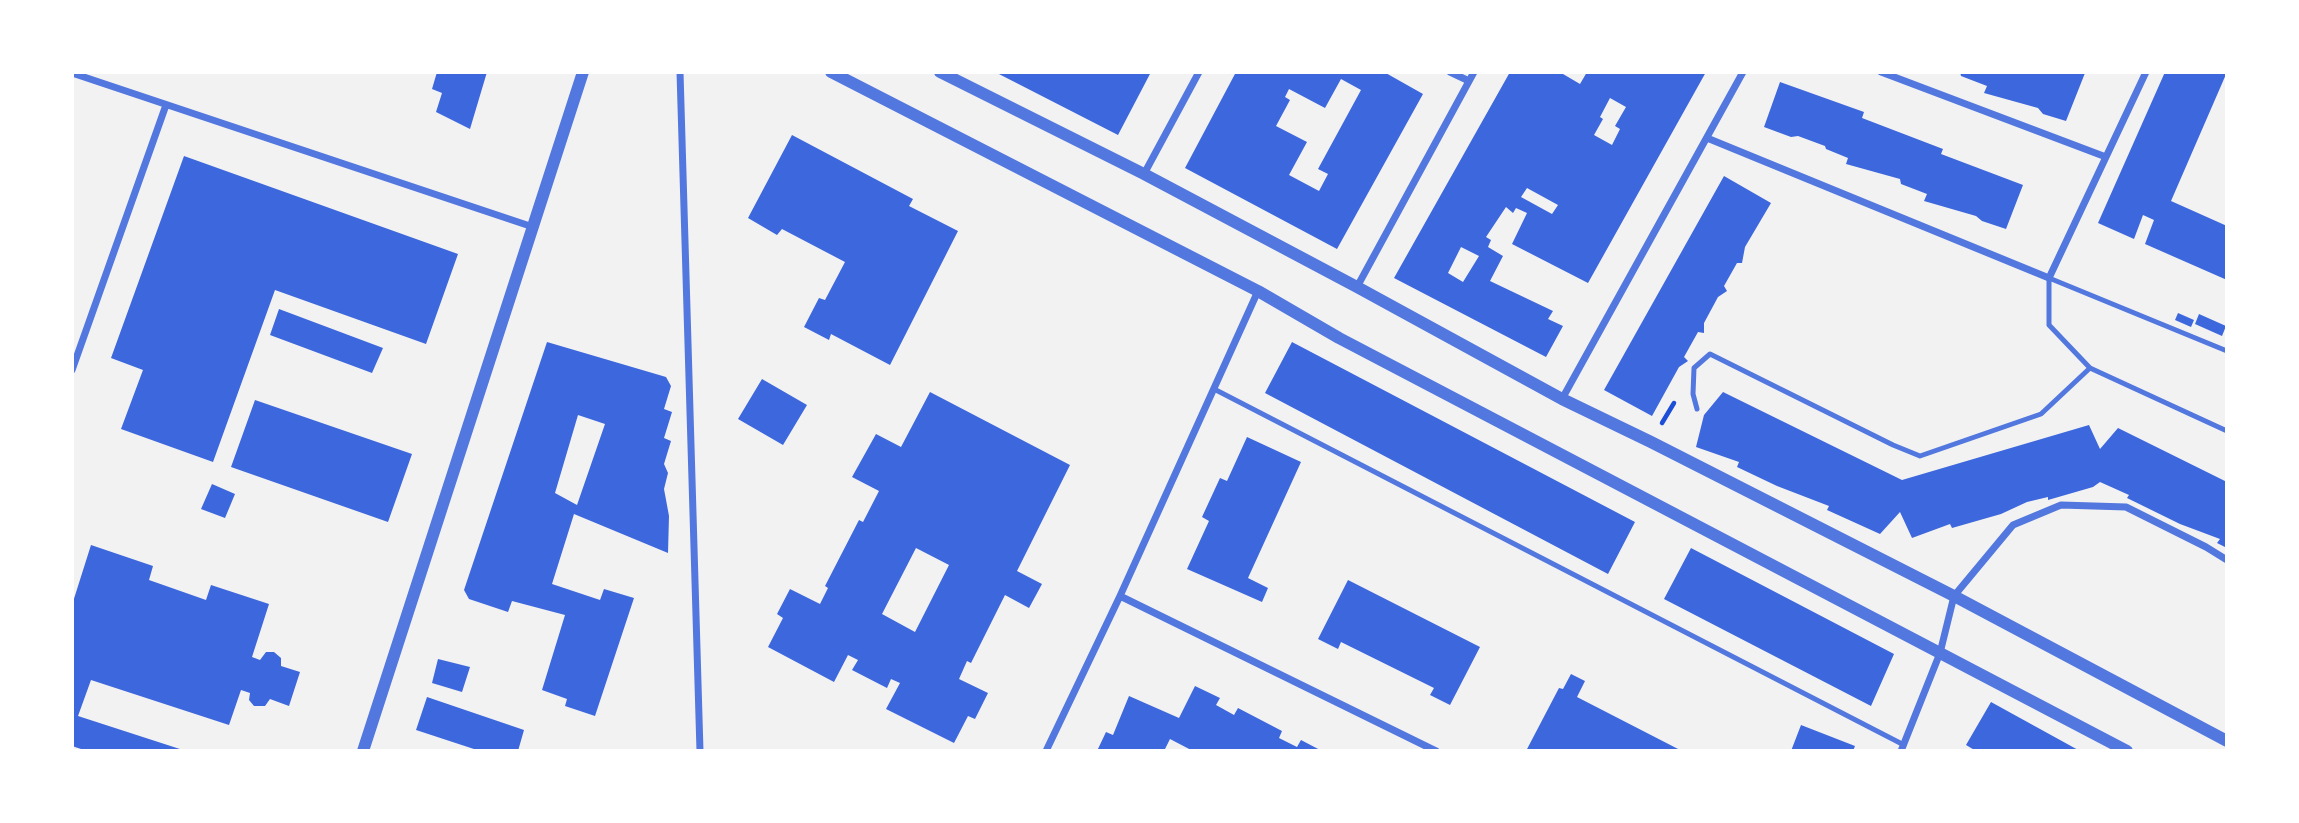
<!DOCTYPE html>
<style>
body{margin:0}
#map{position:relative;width:2299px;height:823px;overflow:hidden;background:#f2f2f2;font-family:Poppins,sans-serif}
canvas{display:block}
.frame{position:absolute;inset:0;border:74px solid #fff;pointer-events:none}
</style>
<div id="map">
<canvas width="2299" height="823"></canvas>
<div class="frame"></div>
</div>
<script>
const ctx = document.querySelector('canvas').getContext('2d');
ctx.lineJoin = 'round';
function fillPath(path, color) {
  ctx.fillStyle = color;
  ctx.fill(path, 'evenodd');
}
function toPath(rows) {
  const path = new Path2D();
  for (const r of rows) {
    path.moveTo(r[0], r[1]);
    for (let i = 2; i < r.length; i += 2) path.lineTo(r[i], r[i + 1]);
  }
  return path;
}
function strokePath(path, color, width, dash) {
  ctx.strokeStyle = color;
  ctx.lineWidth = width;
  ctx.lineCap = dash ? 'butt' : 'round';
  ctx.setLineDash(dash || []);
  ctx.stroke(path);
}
fillPath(toPath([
 [437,72,487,72,470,129,436,112,442,93,432,89],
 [995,72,1151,72,1118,135],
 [1236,72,1384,72,1423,94,1337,249,1185,168],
 [1341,79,1361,90,1318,169,1328,174,1319,191,1289,175,1307,142,1276,126,1290,100,1285,97,1289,89,1325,108],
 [1510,72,1564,72,1563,74,1580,84,1587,72,1706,72,1588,283,1512,244,1527,213,1516,208,1513,213,1506,207,1486,237,1491,240,1488,247,1503,256,1490,281,1553,311,1548,319,1563,326,1546,357,1394,278],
 [1610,98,1626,107,1615,126,1620,129,1612,145,1594,135,1603,119,1600,117],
 [1527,188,1558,205,1552,214,1521,197],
 [1461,247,1479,256,1463,282,1448,273],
 [1960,72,2082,72,2085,73,2066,121,2043,114,2038,108,1984,93,1987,86,1961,76],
 [2165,72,2227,72,2171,201,2227,226,2227,280,2145,244,2154,220,2143,215,2134,239,2098,223],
 [1780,82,1864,112,1862,118,1943,149,1941,154,2023,185,2006,229,1982,221,1976,216,1924,201,1927,194,1901,184,1900,179,1846,164,1848,158,1826,149,1825,146,1798,136,1791,137,1764,127],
 [792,135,913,199,909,206,958,231,890,365,831,334,829,340,804,327,819,298,825,300,845,262,782,229,777,235,748,218],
 [184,156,458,254,426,344,275,290,213,462,121,429,143,370,111,358],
 [1724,176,1771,203,1745,247,1742,263,1737,263,1724,286,1727,291,1718,297,1704,323,1704,333,1698,332,1684,357,1688,361,1679,367,1652,416,1604,390],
 [279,309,383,348,372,373,270,335],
 [2178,313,2194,320,2191,327,2175,320],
 [2199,314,2226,326,2222,336,2195,324],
 [547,342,666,377,671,386,664,409,672,412,664,438,671,441,664,464,668,473,664,489,669,516,668,553,574,514,552,584,600,600,604,589,634,598,595,716,565,706,567,699,542,690,565,615,512,601,508,612,469,599,464,590],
 [578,415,605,424,577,505,555,493],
 [1292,342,1635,522,1608,574,1265,393],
 [762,379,807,405,783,445,738,419],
 [930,392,1070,465,1017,571,1042,584,1029,608,1005,595,971,663,967,661,959,679,988,693,975,719,968,716,954,743,886,709,900,683,891,679,887,688,852,670,858,660,848,655,834,682,768,647,783,618,777,614,790,589,820,604,828,588,825,586,859,520,863,522,879,491,852,477,876,434,901,447],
 [916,548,949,565,915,632,882,614],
 [1723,392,1902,480,2089,425,2100,449,2118,428,2227,482,2227,548,2217,543,2220,539,2180,524,2127,498,2129,495,2100,482,2093,487,2048,500,2048,497,2027,502,2001,514,1952,528,1950,524,1912,538,1900,512,1880,534,1827,510,1829,506,1777,486,1737,467,1739,462,1696,447,1704,415],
 [255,400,412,454,388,522,231,467],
 [1247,437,1301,462,1248,578,1268,588,1262,602,1187,569,1209,521,1202,517,1220,478,1227,481],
 [212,484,235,494,225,518,201,509],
 [91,545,153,566,149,580,206,600,211,585,269,604,252,657,260,660,266,652,274,652,281,658,281,666,300,672,289,706,270,699,265,706,254,706,249,700,250,693,241,690,229,725,91,680,78,716,186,751,87,751,72,746,72,605],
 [1691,548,1894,654,1871,706,1664,599],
 [1348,580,1480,647,1450,705,1430,695,1434,688,1341,642,1338,649,1318,639],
 [438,659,470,667,462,692,432,683],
 [1571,674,1585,681,1577,697,1682,751,1526,751,1559,688,1563,689],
 [1195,686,1220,698,1216,705,1234,715,1238,708,1282,731,1279,738,1297,747,1301,740,1322,751,1193,751,1170,739,1164,751,1097,751,1106,732,1113,735,1129,696,1179,718],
 [427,697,524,730,518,751,480,751,416,730],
 [1991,702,2080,751,1976,751,1966,745],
 [1801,725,1855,746,1853,751,1791,751]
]), '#3d67dc');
strokePath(toPath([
 [1662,423,1674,403]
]), '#1d4ed8', 4.5);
strokePath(toPath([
 [2227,351,2049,278,2049,325,2090,368,2227,431],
 [1214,389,1904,745],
 [1697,409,1693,394,1694,368,1710,354,1893,445,1920,456,2041,414,2090,368]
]), '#5277de', 5);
strokePath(toPath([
 [680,72,700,751],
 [1450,72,1469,81],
 [1881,72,2106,157],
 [72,73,533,227],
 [1707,138,2049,278,2146,72],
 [1144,174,1199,72],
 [1357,287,1474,72],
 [72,370,166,105],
 [1562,399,1743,72],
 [1120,596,1436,751],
 [1046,751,1120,596,1258,291],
 [1901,751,1940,653,1954,596,2013,525,2061,505,2126,507,2206,547,2227,560]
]), '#5277de', 7);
strokePath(toPath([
 [831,72,1258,291,1339,338,2127,751],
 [940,72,1144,174,1357,287,1562,399,1651,442,1954,596,2227,741],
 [363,751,583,72]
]), '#5277de', 12);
</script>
